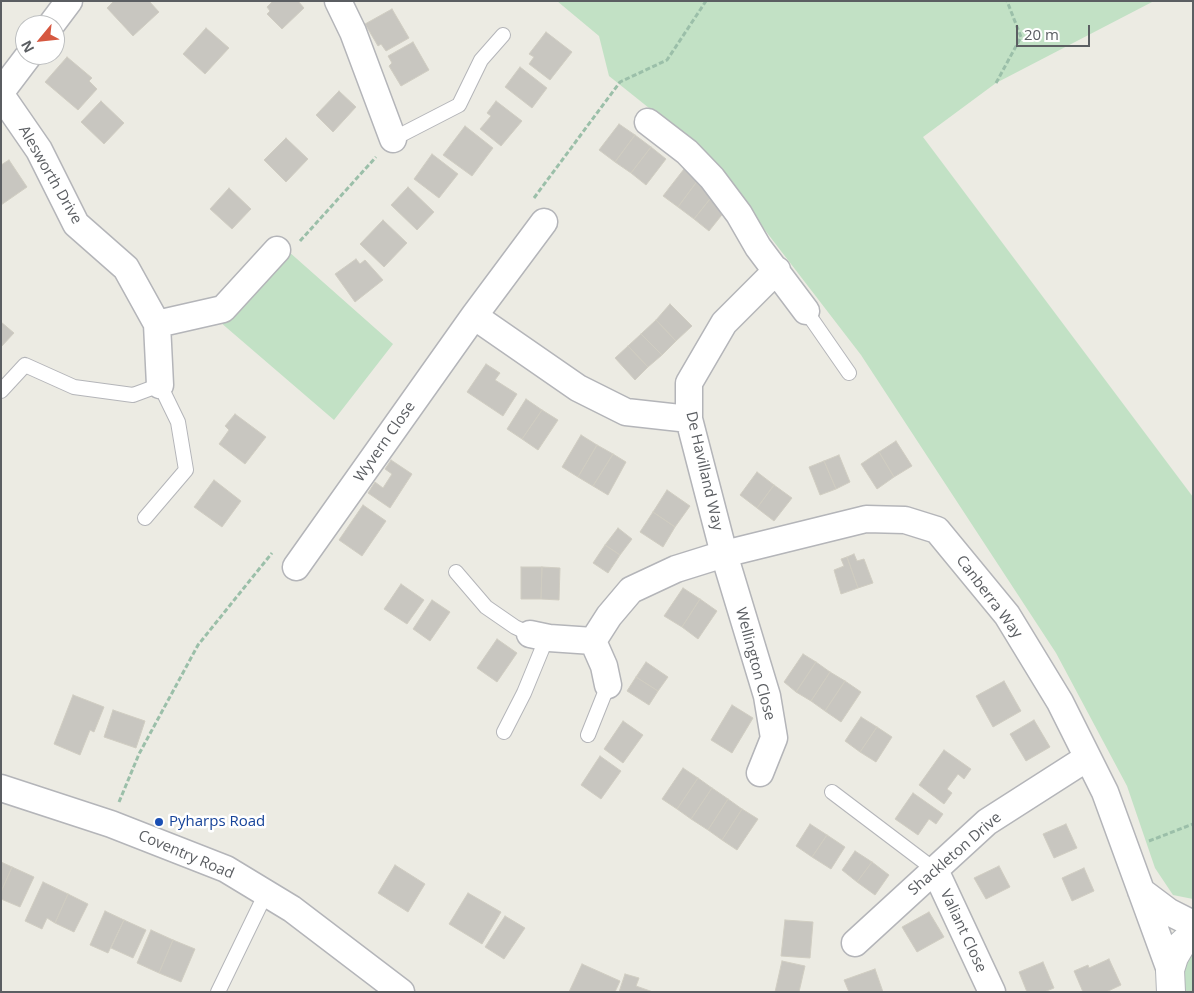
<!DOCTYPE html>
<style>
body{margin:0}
#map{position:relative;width:1194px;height:993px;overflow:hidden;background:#ecebe3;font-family:"Open Sans",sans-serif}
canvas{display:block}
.frame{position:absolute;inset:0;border:2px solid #5b5e62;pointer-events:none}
.north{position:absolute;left:15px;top:15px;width:50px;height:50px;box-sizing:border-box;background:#fff;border:1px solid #bdbfc0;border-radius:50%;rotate:242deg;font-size:14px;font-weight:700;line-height:20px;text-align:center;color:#5b5e62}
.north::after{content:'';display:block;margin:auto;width:18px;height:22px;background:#d65840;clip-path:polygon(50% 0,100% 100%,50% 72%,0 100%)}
.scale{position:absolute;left:1016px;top:25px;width:74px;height:22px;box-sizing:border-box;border:2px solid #5b5e62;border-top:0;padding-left:6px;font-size:15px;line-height:18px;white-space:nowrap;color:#5b5e62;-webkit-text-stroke:4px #fff;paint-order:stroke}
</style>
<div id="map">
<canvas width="1194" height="993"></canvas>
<div class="frame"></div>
<div class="north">N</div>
<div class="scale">20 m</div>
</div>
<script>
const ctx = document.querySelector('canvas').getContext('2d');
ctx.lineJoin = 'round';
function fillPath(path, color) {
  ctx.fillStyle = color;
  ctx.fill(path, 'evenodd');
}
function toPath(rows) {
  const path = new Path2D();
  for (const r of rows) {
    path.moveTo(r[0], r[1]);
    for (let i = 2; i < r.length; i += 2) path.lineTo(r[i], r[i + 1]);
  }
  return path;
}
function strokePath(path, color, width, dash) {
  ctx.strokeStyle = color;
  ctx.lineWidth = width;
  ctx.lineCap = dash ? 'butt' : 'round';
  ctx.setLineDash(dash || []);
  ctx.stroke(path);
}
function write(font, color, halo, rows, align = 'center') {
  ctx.font = font + ' "Open Sans",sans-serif';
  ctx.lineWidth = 5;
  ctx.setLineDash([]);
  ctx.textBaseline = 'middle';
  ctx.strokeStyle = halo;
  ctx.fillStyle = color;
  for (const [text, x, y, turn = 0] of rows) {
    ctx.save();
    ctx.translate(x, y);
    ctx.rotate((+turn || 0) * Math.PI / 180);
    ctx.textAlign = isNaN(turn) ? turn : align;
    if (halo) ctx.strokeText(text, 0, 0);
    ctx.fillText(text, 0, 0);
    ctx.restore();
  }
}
fillPath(toPath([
 [557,1,1154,1,996,83,923,137,1193,497,1193,899,1173,895,1155,868,1127,786,1056,653,861,355,761,225,699,148,609,76,599,36],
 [288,251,393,344,334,420,220,322],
 [1193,942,1193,992,1182,992,1181,956]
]), '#c2e1c5');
const building = toPath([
 [114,1,149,1,159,12,133,36,107,8,114,1],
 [273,1,298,1,304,8,282,29,267,14,270,11,267,7,273,1],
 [392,9,409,38,386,51,381,44,378,46,365,24,392,9],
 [206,28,229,48,205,74,183,54,206,28],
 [546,32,572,52,550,80,529,64,534,57,529,54,546,32],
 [413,42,429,70,401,86,389,66,392,63,388,56,413,42],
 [67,57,92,78,89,81,97,89,78,110,45,82,67,57],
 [520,67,547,88,532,108,505,87,520,67],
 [339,91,356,107,333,132,316,115,339,91],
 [101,101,124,123,104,144,81,122,101,101],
 [496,101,522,121,501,146,480,129,491,116,487,113,496,101],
 [619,124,635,135,615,162,599,150,619,124],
 [465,126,493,148,472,176,443,155,465,126],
 [635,135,651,147,631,173,615,162,635,135],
 [286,138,308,159,286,182,264,160,286,138],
 [651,147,666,159,646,185,631,173,651,147],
 [432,154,458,174,439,198,414,179,432,154],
 [9,160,27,187,1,205,1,165,9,160],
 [684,169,698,180,678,207,663,196,684,169],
 [698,180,714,194,694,219,678,207,698,180],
 [408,187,434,212,417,230,391,205,408,187],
 [229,188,251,209,232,229,210,209,229,188],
 [714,194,729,206,709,231,694,219,714,194],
 [383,220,407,243,384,267,360,244,383,220],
 [356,259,360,264,365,260,383,280,355,302,335,274,356,259],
 [670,304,692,326,676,341,656,320,670,304],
 [656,320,676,341,662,355,641,334,656,320],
 [1,322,14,333,1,347,1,322],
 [641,334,662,355,648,367,628,346,641,334],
 [628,346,648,367,635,380,615,358,628,346],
 [486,364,500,373,495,380,517,394,503,416,467,392,486,364],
 [526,399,542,410,522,439,507,429,526,399],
 [542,410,558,420,538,450,522,439,542,410],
 [235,414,266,437,245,464,219,444,229,430,225,426,235,414],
 [581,435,597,445,578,477,562,467,581,435],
 [896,441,912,466,894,477,879,452,896,441],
 [597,445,613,454,593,486,578,477,597,445],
 [879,452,894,477,877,489,861,464,879,452],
 [613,454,626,462,608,495,593,486,613,454],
 [839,455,850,482,836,489,824,461,839,455],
 [391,460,412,474,390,508,368,493,375,482,383,488,392,474,385,469,391,460],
 [824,461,836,489,820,495,809,467,824,461],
 [757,472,774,485,757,508,740,495,757,472],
 [214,480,241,501,222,527,194,507,214,480],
 [774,485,792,498,774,521,757,508,774,485],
 [667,490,690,506,675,527,653,512,667,490],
 [363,505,386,521,362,556,339,540,363,505],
 [653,512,675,527,663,547,640,532,653,512],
 [618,528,632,539,620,555,605,545,618,528],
 [605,545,620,555,608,573,593,563,605,545],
 [854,554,857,561,864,559,873,583,858,588,847,557,854,554],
 [847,557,858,588,841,594,834,570,844,566,841,559,847,557],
 [521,567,542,567,541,599,521,599,521,567],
 [542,567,560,568,559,600,541,599,542,567],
 [401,584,424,600,407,624,384,609,401,584],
 [683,588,700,599,682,627,664,616,683,588],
 [700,599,717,611,698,639,682,627,700,599],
 [432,600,450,612,430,641,413,629,432,600],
 [497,639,517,653,497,682,477,668,497,639],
 [803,654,816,662,796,692,784,682,803,654],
 [646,662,668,677,658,691,636,677,646,662],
 [816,662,830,672,811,701,796,692,816,662],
 [830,672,845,681,825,711,811,701,830,672],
 [636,677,658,691,649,705,627,691,636,677],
 [845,681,861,692,841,722,825,711,845,681],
 [1004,681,1021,711,993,727,976,696,1004,681],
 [73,695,104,707,94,732,90,730,80,755,54,744,73,695],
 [732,705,753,718,732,753,711,740,732,705],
 [113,710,145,721,136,748,104,737,113,710],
 [861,717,877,727,860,752,845,741,861,717],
 [1034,720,1050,747,1026,761,1010,734,1034,720],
 [623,721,643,735,623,763,604,749,623,721],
 [877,727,892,737,876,762,860,752,877,727],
 [944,750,971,769,964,779,958,774,947,789,952,793,944,804,919,785,944,750],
 [600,756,621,771,601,799,581,785,600,756],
 [683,768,698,778,677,809,662,799,683,768],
 [698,778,712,788,691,819,677,809,698,778],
 [712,788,728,799,708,830,691,819,712,788],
 [913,793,943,814,936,824,929,819,918,835,895,819,913,793],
 [728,799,742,809,722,840,708,830,728,799],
 [742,809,758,819,737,850,722,840,742,809],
 [810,824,827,835,812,857,796,846,810,824],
 [1066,824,1077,848,1054,858,1043,834,1066,824],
 [827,835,845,847,831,869,812,857,827,835],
 [855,851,872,862,857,882,842,870,855,851],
 [1,862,12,867,1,892,1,862],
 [872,862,889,875,875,895,857,882,872,862],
 [395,865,425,884,408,912,378,893,395,865],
 [999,866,1010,887,986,899,974,878,999,866],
 [12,867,34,877,20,907,1,899,1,892,12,867],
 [1084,868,1094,891,1072,901,1062,878,1084,868],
 [43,882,68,894,55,923,47,918,42,929,25,921,43,882],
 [468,893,501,912,482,944,449,924,468,893],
 [68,894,88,904,74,932,55,923,68,894],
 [105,911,124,920,108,953,90,945,105,911],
 [929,912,944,937,917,952,902,927,929,912],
 [505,916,525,928,504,959,485,947,505,916],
 [124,920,146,930,133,958,111,948,124,920],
 [785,920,813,922,810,958,781,956,785,920],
 [151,930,173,940,159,973,137,963,151,930],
 [173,940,195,949,181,982,159,973,173,940],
 [1109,959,1121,985,1106,992,1083,992,1074,971,1088,965,1089,968,1109,959],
 [782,961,805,966,799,992,775,992,782,961],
 [1043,962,1054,988,1044,992,1027,992,1019,972,1043,962],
 [582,964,620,981,615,992,569,992,582,964],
 [875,969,883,992,849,992,844,980,875,969],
 [625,974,639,978,636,986,653,992,619,992,625,974]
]);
fillPath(building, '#c8c6c0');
strokePath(building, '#d0cdc2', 1);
const service = toPath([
 [393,139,459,105,481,60,503,35],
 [806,311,849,373],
 [1,391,25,365,74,387,133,395,160,385,178,422,186,470,145,518],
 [456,572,486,607,515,627,530,634],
 [504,732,524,693,547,637],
 [588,735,608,685],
 [832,792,935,870],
 [218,992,266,893]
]);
const minor = toPath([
 [338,1,353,32,393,139],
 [51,25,69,1],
 [1,92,29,55],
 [1,95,39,150,76,224,126,268,157,324,223,309,277,250],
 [648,122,687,152,712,178,739,214,758,247,806,311],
 [474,316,544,222],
 [157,324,160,385],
 [296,567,474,316,578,388,626,412,689,419],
 [530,634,549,638,593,641],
 [593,641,609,616,631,590,676,569,724,554,866,519,905,520,937,530,1007,615,1060,702,1105,792,1170,970],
 [593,641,604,666,608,685],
 [760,773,774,738,767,696,724,554,689,419,689,383,724,323,777,270],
 [1,788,111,824,226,869,292,909,401,992],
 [935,870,992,992],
 [1141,891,1169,912,1193,924],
 [855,943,987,822,1087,758]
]);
const secondary = toPath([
 [1171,992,1170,970,1174,957,1181,945,1193,934]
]);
strokePath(service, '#b4b5b9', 16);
strokePath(minor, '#b4b5b9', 29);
strokePath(secondary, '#b2b5b9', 30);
strokePath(toPath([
 [996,83,1021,37,1007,1],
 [534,198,620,82,667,60,706,1],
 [300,241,376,157],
 [119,802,139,754,198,645,272,553],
 [1149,841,1193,824]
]), '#9bbfa9', 3, [5, 2.5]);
strokePath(service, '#fff', 14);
strokePath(minor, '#fff', 26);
strokePath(secondary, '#fff', 28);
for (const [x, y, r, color] of [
 [159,822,5,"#1a4fb4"]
]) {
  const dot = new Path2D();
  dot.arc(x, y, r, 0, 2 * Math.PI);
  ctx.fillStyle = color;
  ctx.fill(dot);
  strokePath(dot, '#fff', 2);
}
write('15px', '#5b5e62', '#fff', [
 ["Alesworth Drive",50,175,60],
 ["Wyvern Close",385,442,-55],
 ["De Havilland Way",704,471,77],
 ["Canberra Way",989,597,53],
 ["Wellington Close",755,664,75],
 ["Shackleton Drive",955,854,-41],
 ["Coventry Road",186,855,23],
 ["Valiant Close",963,931,65]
]);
write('15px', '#164399', '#fff', [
 ["Pyharps Road",169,822]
], 'left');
</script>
